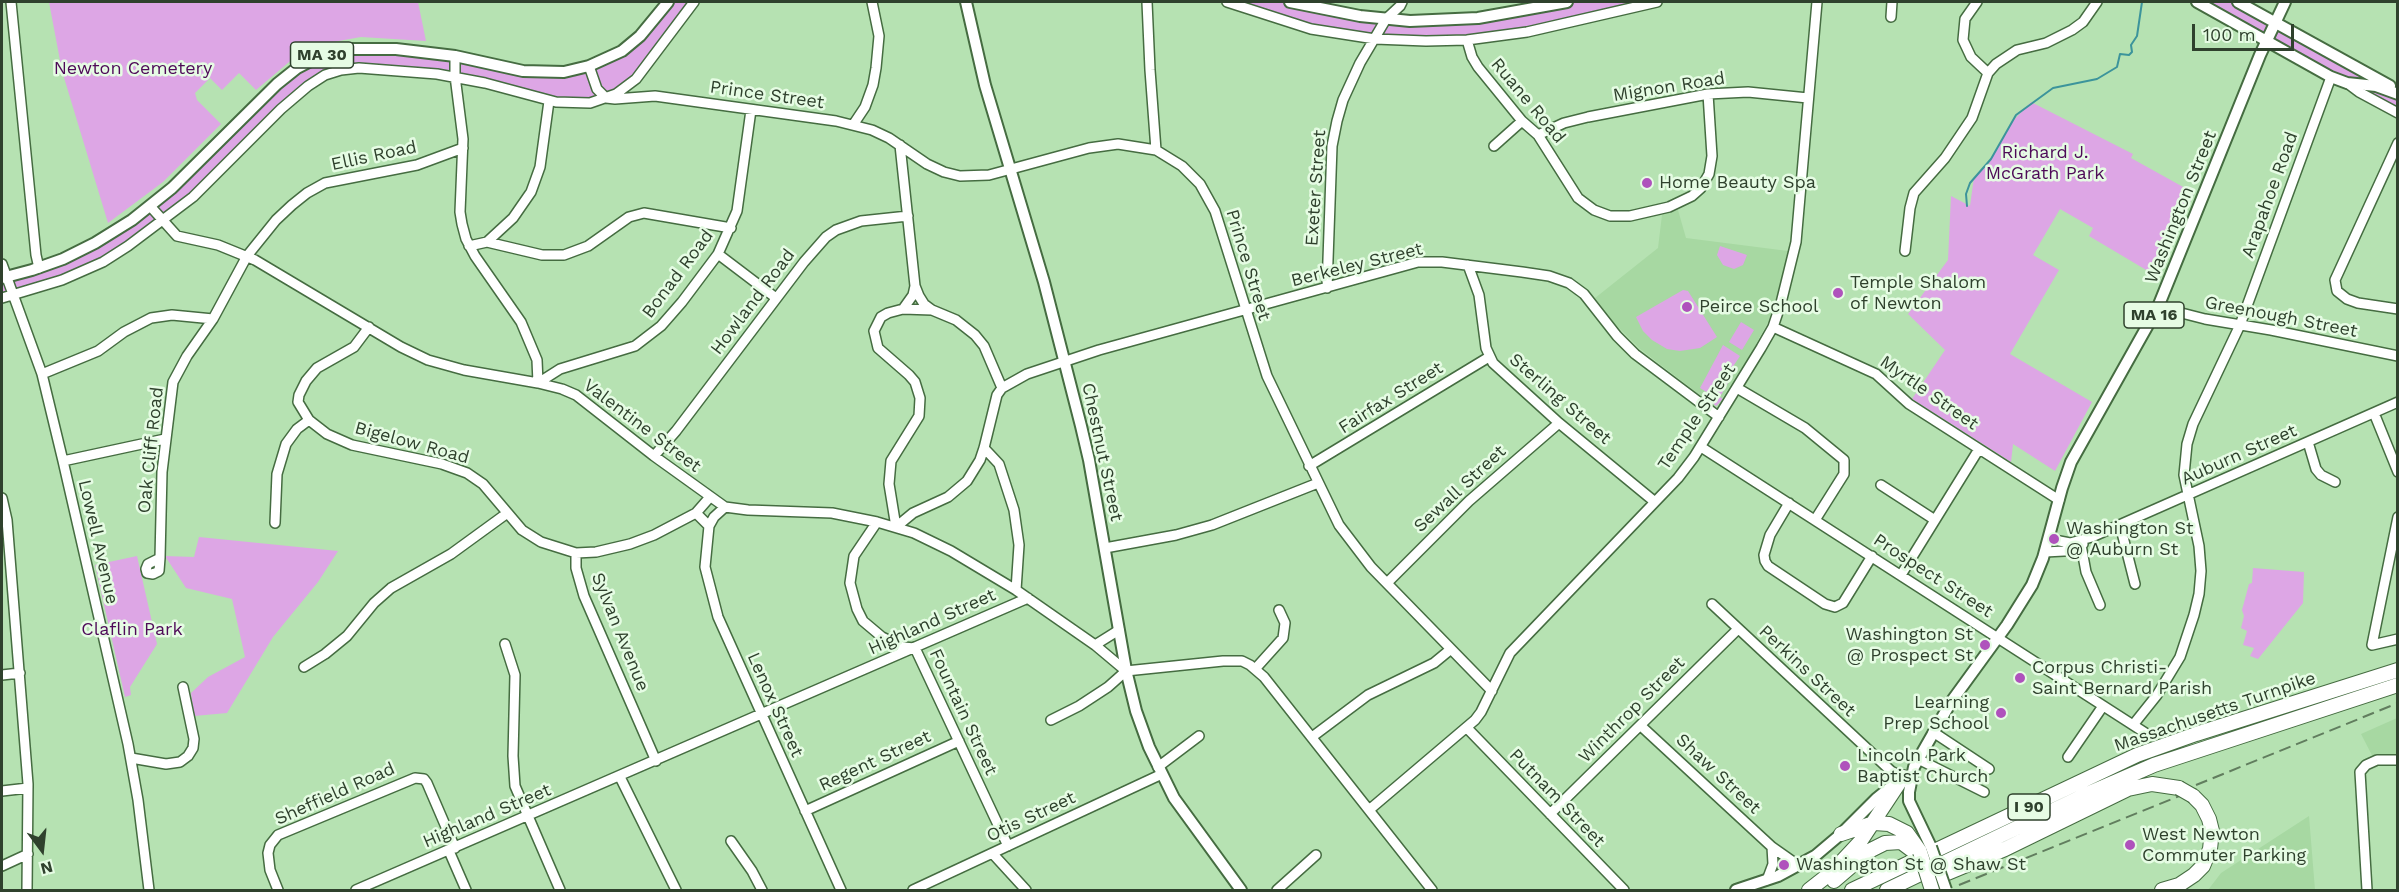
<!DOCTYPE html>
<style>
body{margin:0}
#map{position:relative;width:2399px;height:892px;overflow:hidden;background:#b6e2b2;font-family:"Work Sans",sans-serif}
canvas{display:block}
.frame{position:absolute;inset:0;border:3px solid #2f412d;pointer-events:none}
.north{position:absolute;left:12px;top:820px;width:60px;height:60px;-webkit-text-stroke:4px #e6fce4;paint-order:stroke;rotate:165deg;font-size:16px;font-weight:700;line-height:24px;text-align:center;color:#2f412d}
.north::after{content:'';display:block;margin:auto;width:21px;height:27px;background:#2f412d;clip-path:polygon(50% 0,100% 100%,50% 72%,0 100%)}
.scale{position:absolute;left:2192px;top:24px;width:102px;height:27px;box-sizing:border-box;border:3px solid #2f412d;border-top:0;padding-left:8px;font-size:18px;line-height:21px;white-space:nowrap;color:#2f412d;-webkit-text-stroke:4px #e6fce4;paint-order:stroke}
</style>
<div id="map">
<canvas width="2399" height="892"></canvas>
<div class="frame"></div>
<div class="north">N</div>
<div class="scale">100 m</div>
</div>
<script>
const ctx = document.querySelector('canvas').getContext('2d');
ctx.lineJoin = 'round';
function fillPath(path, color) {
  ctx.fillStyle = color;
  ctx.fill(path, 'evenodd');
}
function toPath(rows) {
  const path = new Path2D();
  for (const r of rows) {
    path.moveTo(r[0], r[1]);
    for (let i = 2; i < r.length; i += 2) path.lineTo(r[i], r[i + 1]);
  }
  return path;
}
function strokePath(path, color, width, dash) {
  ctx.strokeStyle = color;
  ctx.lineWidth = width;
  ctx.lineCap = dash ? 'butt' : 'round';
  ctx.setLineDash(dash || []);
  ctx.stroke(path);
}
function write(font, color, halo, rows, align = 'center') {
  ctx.font = font + ' "Work Sans",sans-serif';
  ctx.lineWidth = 5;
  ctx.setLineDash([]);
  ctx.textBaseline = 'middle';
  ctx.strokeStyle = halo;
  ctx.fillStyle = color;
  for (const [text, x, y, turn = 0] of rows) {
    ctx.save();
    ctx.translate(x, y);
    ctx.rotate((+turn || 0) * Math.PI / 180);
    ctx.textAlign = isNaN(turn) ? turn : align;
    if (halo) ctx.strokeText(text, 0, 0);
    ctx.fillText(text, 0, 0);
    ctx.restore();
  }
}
fillPath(toPath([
 [1678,210,1686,238,1788,251,1780,287,1768,322,1750,355,1717,406,1713,405,1640,349,1614,323,1595,298,1658,248,1662,215],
 [2397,718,2397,765,2382,763,2377,765,2361,734],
 [2309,816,2315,890,2208,890,2221,873]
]), '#a7d8a2');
fillPath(toPath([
 [49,2,418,2,426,41,361,37,327,43,295,57,256,90,239,73,222,90,210,78,195,93,197,100,221,124,163,182,108,223,62,71],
 [668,2,694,2,630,85,581,104,485,83,371,68,318,79,193,197,103,262,2,298,2,278,13,276,116,230,312,59,370,48,539,73,614,56],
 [1227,2,1290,2,1324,10,1452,20,1567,2,1657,2,1467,40,1337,33],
 [2196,2,2238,2,2397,90,2397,113],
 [2031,102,2133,154,2131,158,2194,193,2158,277,2089,236,2093,228,2060,209,2033,255,2059,270,2010,354,2092,402,2055,471,2013,444,2011,462,1912,399,1945,350,1908,314,1948,260,1951,196,1970,206,1974,177,1988,165,2011,123],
 [1720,246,1747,255,1743,265,1734,269,1723,265,1717,255],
 [1683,290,1688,291,1717,337,1700,348,1680,351,1667,349,1652,340,1643,331,1636,317],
 [1741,322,1754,330,1742,350,1729,342],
 [1723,345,1740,356,1732,368,1733,374,1720,397,1723,399,1716,406,1710,401,1711,395,1700,388],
 [199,537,338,551,318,582,273,637,227,713,194,716,191,693,208,677,245,657,232,599,186,588,165,556,194,557],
 [137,556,157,644,130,687,131,695,125,697,95,565],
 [2253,568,2304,572,2303,603,2258,659,2250,656,2254,648,2243,645,2247,631,2241,628,2244,616,2242,610,2249,584,2252,583]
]), '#dda6e5');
strokePath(toPath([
 [1967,206,1966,194,1970,183,1991,159,2016,115,2053,88,2097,79,2117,67,2120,54,2129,55,2132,52,2131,45,2137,36,2142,2]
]), '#3c949b', 2);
const minor = toPath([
 [11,2,36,255,39,268],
 [1147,2,1150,70,1156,150],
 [1227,2,1311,29,1375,39,1426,41,1467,40,1527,32,1657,2],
 [1977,2,1965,19,1963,40,1971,57,1988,73],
 [1891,17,1892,2],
 [1467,40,1472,57,1478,67,1522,121,1538,135,1578,198,1594,210,1610,216,1630,216,1669,207,1692,196,1701,188,1709,174,1712,156,1708,94],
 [455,56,455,76,463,139,460,212,462,224,466,239,475,256,521,322,537,360,538,383],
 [589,66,597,89,606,98,615,99,655,96,836,121,872,130,889,138,927,164,944,172,960,176,989,175,1089,148,1118,144,1156,150,1182,166,1200,184,1215,211,1267,376,1339,525,1371,567,1492,691],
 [2347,83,2359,92,2398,113],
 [853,125,865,107,873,85,876,68,879,36,872,2],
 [1538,135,1564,123,1588,117,1708,94,1748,92,1808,98],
 [2398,143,2335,280,2337,291,2347,299,2358,303,2398,309],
 [900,145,915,286,919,296,924,304,932,310,956,320,975,335,984,346,1002,388],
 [1494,146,1522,121],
 [150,206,177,236,218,245,255,260,401,347,428,360,464,370,538,383,562,389,576,395,654,456,725,507,748,510,832,513,877,522,914,533,951,551,1016,590,1095,645,1126,671,1223,661,1242,661,1250,665,1264,677,1432,890],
 [487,242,513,218,531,192,540,167,549,101],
 [469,246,487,242,542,255,564,255,588,246,629,217,644,213,731,228],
 [1905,251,1910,208,1914,193,1945,158,1972,118,1988,73,1996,64,2017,50,2046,43,2072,30,2083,22,2097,2],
 [718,254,776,298],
 [2,264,42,374,63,461,128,744,138,800,149,890],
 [1468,265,1479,295,1486,348,1493,363,1559,423,1655,502],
 [1327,288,1332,146,1337,121,1343,100,1360,63,1386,19,1400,6,1402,2],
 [2,298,62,280,103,262,128,246,193,197,281,109,308,86,325,75,341,70,359,68,437,74,485,83,556,102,590,103,616,94,636,79,694,2],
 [2158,307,2205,319,2271,330,2398,356],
 [903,309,913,295,915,286],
 [369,327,354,347,317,368,306,381,299,395,298,402,309,420,327,434,352,445,442,464,467,473,483,484,522,530,541,542,576,553],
 [1773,327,1876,374,1909,404,2059,500],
 [42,374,98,351,124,332,151,318,172,315,213,319],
 [538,383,560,369,635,346,661,326,682,302,718,254,737,211,751,110],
 [1737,388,1805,428,1844,460,1844,474,1815,520],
 [2374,413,2398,472],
 [2308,442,2316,469,2321,475,2335,482],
 [1701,447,2147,734],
 [984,448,999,464,1014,510,1019,545,1016,590],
 [654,456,676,431,804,262,826,237,836,230,861,221,908,216],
 [63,461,165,439],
 [1309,466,1489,357],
 [1881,485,1935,520],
 [2,498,7,520,28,784,27,890],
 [1789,503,1770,535,1764,555,1765,561,1768,566,1825,604,1835,607,1843,603,1872,556],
 [696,513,709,526,705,567,718,617,841,890],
 [2398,517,2372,645,2398,639],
 [877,522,854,556,850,583,857,609,863,621,882,637,903,647,915,648,1008,846],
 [275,523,277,474,286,444,297,429,309,420],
 [2120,525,2135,584],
 [709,526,714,517,725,507],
 [896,527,913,513,948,497,967,481,980,460,984,448,997,395,1002,388,1027,374,1099,350,1418,262,1442,262,1522,272,1549,276,1569,283,1584,294,1617,336,1635,354,1719,417],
 [896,527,889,484,891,461,919,416,920,398,915,382,909,375,878,348,874,331,881,317,888,313,903,309,932,310],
 [2049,539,2070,543,2092,537,2398,402],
 [2081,545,2086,572,2100,605],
 [1105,548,1176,535,1212,525,1318,483],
 [2045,552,2064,551,2083,544],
 [160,558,159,571,153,574,147,573,146,569,148,564,160,558,162,472,173,382,187,356,213,319,247,256,276,220,292,205,307,193,325,183,417,165,463,148],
 [1901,575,1979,449],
 [1387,583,1469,501,1559,423],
 [1712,604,1891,771,1906,779],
 [505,644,515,675,513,756,515,786,560,890],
 [1095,645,1119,630],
 [304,667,325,654,347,636,374,603,391,588,451,554,506,514],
 [1256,668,1283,638,1285,623,1279,610],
 [2,675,20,673],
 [1051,720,1079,706,1108,687,1126,671],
 [2133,725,2157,695,2180,657,2194,615,2199,594,2201,571,2199,546,2184,475,2187,444,2193,424,2240,325,2331,77],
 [1641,726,1772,847,1799,866],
 [1467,728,1624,890],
 [1933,732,1989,769],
 [1312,737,1368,695,1434,663,1451,649],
 [2068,757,2103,706],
 [131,758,166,764,180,762,188,756,193,748,194,739,183,687],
 [1918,759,1984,792],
 [656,761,584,596,576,568,576,553,596,552,630,544,654,535,696,513,710,497],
 [1158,767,1199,736],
 [620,777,676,890],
 [2,791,28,788],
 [1369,810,1475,720,1481,712,1510,653,1678,478,1694,457,1761,348,1773,327,1781,303,1796,242,1817,2],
 [805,811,959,741],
 [1550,814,1738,629],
 [731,841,752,871,762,890],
 [449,851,466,890],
 [993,854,1026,890],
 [2,866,28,854],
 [1767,880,1773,864,1772,847],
 [278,890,270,870,268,853,270,845,278,835,415,778,424,779,427,783,455,848],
 [356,890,1028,598],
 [913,890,1162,774],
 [1277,890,1316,855],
 [2367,890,2360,772,2366,765,2377,760,2398,760]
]);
const major = toPath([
 [966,2,985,85,1044,282,1081,426,1089,460,1126,670,1136,711,1149,747,1174,798,1241,890],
 [1290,2,1360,16,1410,21,1478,18,1567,2],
 [2197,2,2331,77,2347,83,2376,86,2398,94],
 [2238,2,2390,86],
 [2,278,32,270,63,259,95,243,132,220,172,188,277,84,297,68,320,56,349,49,396,49,455,56,523,71,564,72,589,66,622,51,640,36,668,2],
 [1931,847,1909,801,1909,792,1914,767,1951,702,2007,625,2032,585,2043,558,2062,488,2071,462,2158,307,2260,55,2285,2],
 [1736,890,1778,876,1815,856,1841,834,1876,799,1897,782]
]);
const highway = toPath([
 [1841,834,1874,823,1889,824,1907,833,1919,850],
 [1940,876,2005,849,2128,789,2152,784,2179,788],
 [1834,881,1869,851,1885,843,1901,842,1917,854],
 [1809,890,1832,872,1860,842,1903,777],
 [1852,890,2137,755,2196,734,2398,670],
 [1887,890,2085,795,2154,765,2398,685],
 [2162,890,2179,885,2194,875,2203,866,2210,849,2212,831,2209,819,2202,805,2193,796]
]);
strokePath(minor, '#456c41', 12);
strokePath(major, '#456c41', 14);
strokePath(highway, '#456c41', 16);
strokePath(minor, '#fff', 9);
strokePath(major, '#fff', 10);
strokePath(highway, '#fff', 14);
strokePath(toPath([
 [2196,785,2398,703],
 [1959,885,2182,795]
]), '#617d5e', 2, [12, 6]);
const majorBridge = toPath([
 [1931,847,1946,890]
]);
const highwayBridge = toPath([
 [2179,788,2193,796],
 [1920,852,1932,890]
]);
strokePath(majorBridge, '#456c41', 14, []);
strokePath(highwayBridge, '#456c41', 16, []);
strokePath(majorBridge, '#fff', 10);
strokePath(highwayBridge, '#fff', 14);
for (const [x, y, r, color] of [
 [1647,183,6,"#af52bc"],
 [1838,293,6,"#af52bc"],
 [1687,307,6,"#af52bc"],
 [2054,539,6,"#af52bc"],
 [1985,645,6,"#af52bc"],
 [2020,678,6,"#af52bc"],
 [2001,713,6,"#af52bc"],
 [1845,766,6,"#af52bc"],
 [2130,845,6,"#af52bc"],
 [1784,865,6,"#af52bc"]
]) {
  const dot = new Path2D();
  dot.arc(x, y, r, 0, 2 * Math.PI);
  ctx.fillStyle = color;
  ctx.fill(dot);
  strokePath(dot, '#e6fce4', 2);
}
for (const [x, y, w] of [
 [322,55,63],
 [2154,315,60],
 [2029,807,42]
]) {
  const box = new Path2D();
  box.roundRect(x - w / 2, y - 13, w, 26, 4.5);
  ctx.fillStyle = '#e6fce4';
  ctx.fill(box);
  strokePath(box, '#2f412d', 1.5);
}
write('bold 16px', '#2f412d', null, [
 ["MA 30",322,55],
 ["MA 16",2154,315],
 ["I 90",2029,807]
]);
write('18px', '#4e0a58', '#e6fce4', [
 ["Newton Cemetery",133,69],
 ["Richard J.",2045,153],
 ["McGrath Park",2045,174],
 ["Claflin Park",132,630]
]);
write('18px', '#2f412d', '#e6fce4', [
 ["Mignon Road",1669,87,-9],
 ["Prince Street",767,95,8],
 ["Ruane Road",1528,101,50],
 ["Ellis Road",374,156,-12],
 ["Exeter Street",1316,188,-86],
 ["Arapahoe Road",2270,195,-70],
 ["Washington Street",2181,207,-68],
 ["Prince Street",1248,265,73],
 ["Berkeley Street",1357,265,-14],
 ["Bonad Road",678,274,-53],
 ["Howland Road",753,302,-53],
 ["Greenough Street",2281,317,11],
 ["Myrtle Street",1929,393,35],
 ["Fairfax Street",1391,398,-32],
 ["Sterling Street",1560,399,41],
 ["Temple Street",1697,417,-56],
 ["Valentine Street",642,426,37],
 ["Bigelow Road",412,443,15],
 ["Oak Cliff Road",151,450,-84],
 ["Chestnut Street",1102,452,78],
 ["Auburn Street",2239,455,-24],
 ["Sewall Street",1460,489,-43],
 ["Lowell Avenue",98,542,77],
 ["Prospect Street",1933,576,33],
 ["Highland Street",932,622,-24],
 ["Sylvan Avenue",620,632,68],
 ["Perkins Street",1807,671,43],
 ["Lenox Street",775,705,66],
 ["Winthrop Street",1632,710,-45],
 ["Fountain Street",963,712,65],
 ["Massachusetts Turnpike",2215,712,-19],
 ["Regent Street",875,761,-25],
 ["Shaw Street",1718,774,43],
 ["Sheffield Road",335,794,-24],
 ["Putnam Street",1557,798,46],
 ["Highland Street",487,816,-23],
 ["Otis Street",1031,817,-25]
]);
write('18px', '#2f412d', '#e6fce4', [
 ["Home Beauty Spa",1659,183],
 ["Temple Shalom",1850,283],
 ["of Newton",1850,304],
 ["Peirce School",1699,307],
 ["Washington St",2066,529],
 ["@ Auburn St",2066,550],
 ["Washington St",1973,635,"right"],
 ["@ Prospect St",1973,656,"right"],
 ["Corpus Christi-",2032,668],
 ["Saint Bernard Parish",2032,689],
 ["Learning",1989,703,"right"],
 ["Prep School",1989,724,"right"],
 ["Lincoln Park",1857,756],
 ["Baptist Church",1857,777],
 ["West Newton",2142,835],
 ["Commuter Parking",2142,856],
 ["Washington St @ Shaw St",1796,865]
], 'left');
</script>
